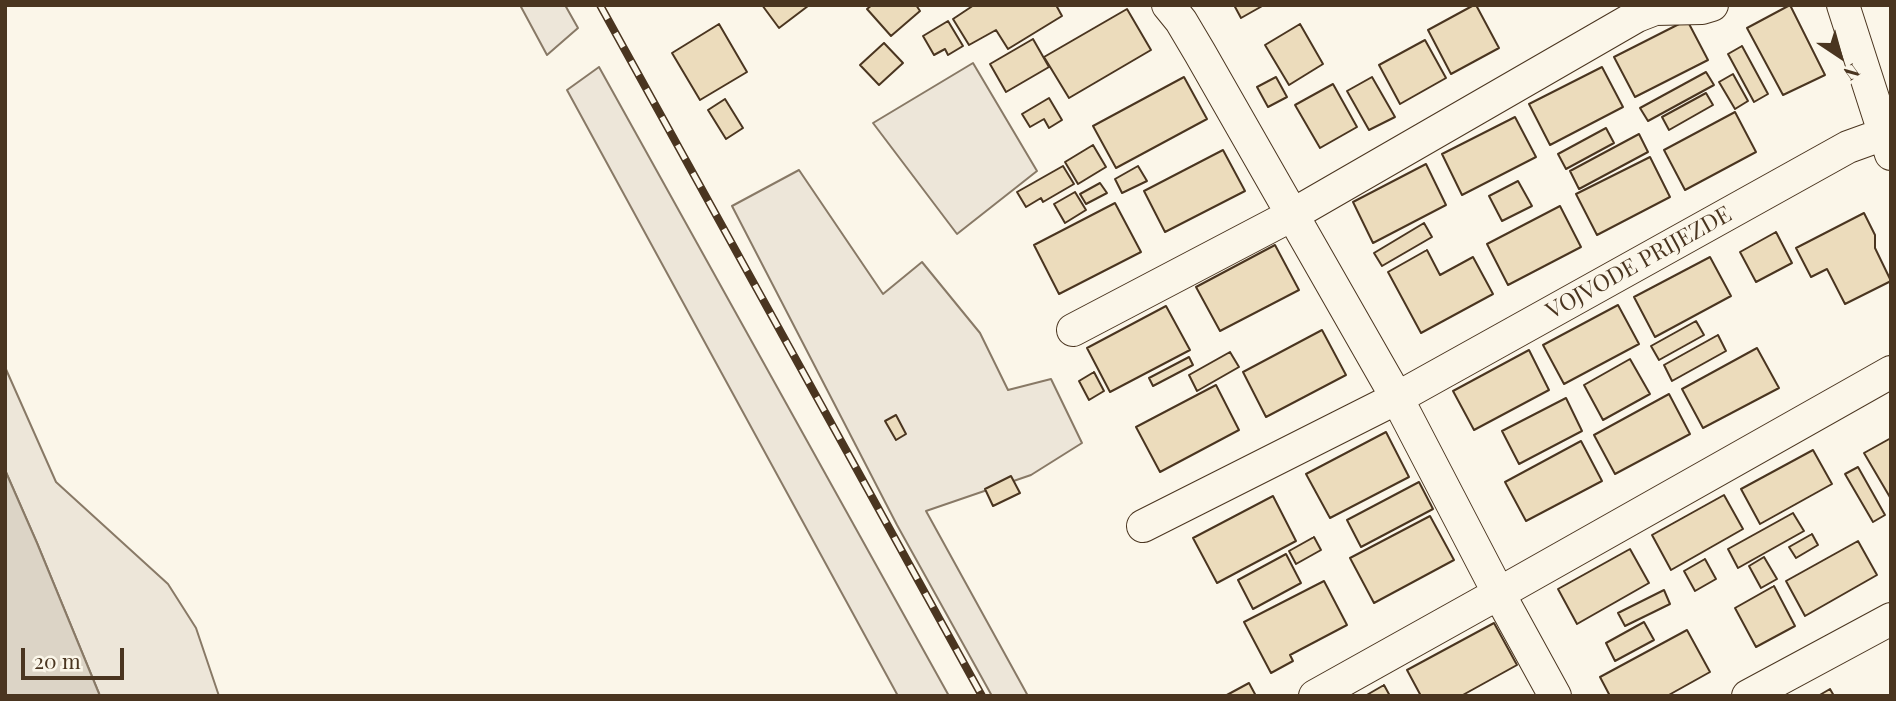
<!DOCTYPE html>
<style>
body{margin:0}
#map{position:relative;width:1896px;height:701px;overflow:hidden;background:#fbf6e9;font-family:"Playfair Display",serif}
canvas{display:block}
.frame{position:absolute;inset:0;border:7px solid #4a3520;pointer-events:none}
.north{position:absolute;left:1805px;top:21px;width:70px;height:70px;-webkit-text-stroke:5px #fbf6e9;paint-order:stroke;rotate:144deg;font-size:19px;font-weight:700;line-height:28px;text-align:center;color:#4a3520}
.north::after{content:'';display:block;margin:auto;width:24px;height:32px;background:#4a3520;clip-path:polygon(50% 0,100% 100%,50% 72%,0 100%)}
.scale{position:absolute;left:21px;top:648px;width:103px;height:32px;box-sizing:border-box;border:4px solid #4a3520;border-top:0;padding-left:9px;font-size:21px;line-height:24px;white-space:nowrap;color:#4a3520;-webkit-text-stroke:5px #fbf6e9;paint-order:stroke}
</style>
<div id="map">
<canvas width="1896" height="701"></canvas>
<div class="frame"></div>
<div class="north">N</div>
<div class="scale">20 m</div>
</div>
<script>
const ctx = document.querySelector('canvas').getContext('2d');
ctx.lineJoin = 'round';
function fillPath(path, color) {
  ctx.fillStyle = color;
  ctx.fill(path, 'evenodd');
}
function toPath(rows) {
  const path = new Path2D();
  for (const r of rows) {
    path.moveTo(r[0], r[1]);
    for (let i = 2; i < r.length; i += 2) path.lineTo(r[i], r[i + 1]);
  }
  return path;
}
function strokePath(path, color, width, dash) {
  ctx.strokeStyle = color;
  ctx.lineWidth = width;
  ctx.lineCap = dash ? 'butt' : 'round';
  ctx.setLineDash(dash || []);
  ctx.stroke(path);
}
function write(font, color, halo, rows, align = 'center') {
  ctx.font = font + ' "Playfair Display",serif';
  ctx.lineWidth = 5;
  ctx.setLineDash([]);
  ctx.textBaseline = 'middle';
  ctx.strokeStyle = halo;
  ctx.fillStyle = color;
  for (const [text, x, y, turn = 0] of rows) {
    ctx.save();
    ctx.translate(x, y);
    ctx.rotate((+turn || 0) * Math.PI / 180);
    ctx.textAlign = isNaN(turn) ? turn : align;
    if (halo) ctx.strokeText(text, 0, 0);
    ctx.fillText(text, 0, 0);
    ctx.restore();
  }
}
const green = toPath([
 [520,5,565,5,578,28,547,55,520,5],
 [973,63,1037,171,957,234,873,123,973,63],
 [599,67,949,696,898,696,567,90,599,67],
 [799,170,883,294,922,262,980,333,1008,390,1051,379,1082,443,1031,475,926,511,1028,696,992,696,897,525,732,206,799,170],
 [5,367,56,482,168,584,196,628,219,696,100,696,37,543,5,470,5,367]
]);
fillPath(green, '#ede6d9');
strokePath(green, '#887966', 2);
const water = toPath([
 [5,470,37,543,100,696,5,696,5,470]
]);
fillPath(water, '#dcd4c6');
strokePath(water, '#887966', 2);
const building = toPath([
 [762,5,808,5,808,6,779,28,762,5],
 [872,5,916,5,920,11,891,36,867,9,872,5],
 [974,5,1056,5,1062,16,1008,49,996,30,969,45,953,19,974,5],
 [1234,5,1264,5,1241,18,1234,5],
 [1474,5,1476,5,1499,48,1451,74,1428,30,1474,5],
 [1790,5,1825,75,1783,95,1747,28,1790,5],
 [1127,9,1151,50,1069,98,1044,57,1127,9],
 [1687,20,1708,60,1635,97,1614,57,1687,20],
 [948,21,963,46,948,55,945,49,934,55,923,36,948,21],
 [719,24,747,72,700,100,672,53,719,24],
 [1300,24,1323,64,1289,85,1265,45,1300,24],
 [1033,39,1049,67,1006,92,990,64,1033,39],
 [1425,40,1446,78,1400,104,1379,65,1425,40],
 [884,43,903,63,879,85,860,65,884,43],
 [1742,46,1768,94,1754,102,1728,54,1742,46],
 [1602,67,1623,107,1550,145,1529,104,1602,67],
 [1706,72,1714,85,1648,121,1640,108,1706,72],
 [1733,74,1748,101,1735,109,1719,82,1733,74],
 [1184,77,1207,119,1116,168,1093,126,1184,77],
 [1276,77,1287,97,1268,107,1257,87,1276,77],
 [1372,77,1395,117,1369,130,1347,91,1372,77],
 [1333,84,1357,127,1320,148,1295,105,1333,84],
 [1706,93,1713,105,1669,130,1662,117,1706,93],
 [1049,98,1062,120,1049,128,1044,119,1030,127,1022,114,1049,98],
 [725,99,743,128,726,139,708,110,725,99],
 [1735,112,1756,152,1685,190,1664,150,1735,112],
 [1515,117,1536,157,1462,195,1442,154,1515,117],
 [1606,128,1614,143,1566,169,1558,154,1606,128],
 [1639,134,1648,152,1579,189,1570,171,1639,134],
 [1093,145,1106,167,1078,184,1065,162,1093,145],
 [1223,150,1245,191,1165,232,1144,191,1223,150],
 [1650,157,1670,197,1597,235,1576,194,1650,157],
 [1426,164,1446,205,1373,243,1353,202,1426,164],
 [1063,166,1074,184,1043,202,1041,198,1026,207,1017,192,1063,166],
 [1138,166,1147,181,1122,193,1115,179,1138,166],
 [1518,181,1532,206,1502,221,1489,196,1518,181],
 [1100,183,1107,193,1086,204,1080,194,1100,183],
 [1075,192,1086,210,1065,223,1054,204,1075,192],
 [1115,203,1141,252,1059,294,1034,245,1115,203],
 [1560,206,1581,247,1508,285,1487,244,1560,206],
 [1864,213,1875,235,1875,248,1891,281,1845,304,1827,269,1811,277,1796,248,1864,213],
 [1424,223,1432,237,1382,266,1374,253,1424,223],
 [1776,232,1792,263,1756,282,1740,252,1776,232],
 [1275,245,1299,290,1220,331,1196,287,1275,245],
 [1427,250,1440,275,1473,257,1493,294,1421,333,1388,272,1427,250],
 [1710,257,1731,296,1655,337,1634,297,1710,257],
 [1618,305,1639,344,1564,384,1543,345,1618,305],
 [1166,306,1190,350,1110,392,1087,348,1166,306],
 [1696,321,1704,335,1659,360,1651,346,1696,321],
 [1322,330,1346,375,1266,417,1243,372,1322,330],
 [1718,335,1726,351,1672,381,1664,365,1718,335],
 [1757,348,1779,388,1703,428,1682,389,1757,348],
 [1529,350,1549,390,1474,430,1453,391,1529,350],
 [1230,352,1239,367,1197,391,1189,375,1230,352],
 [1189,357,1193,365,1153,386,1149,378,1189,357],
 [1630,359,1650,394,1603,420,1584,385,1630,359],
 [1094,372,1104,391,1089,400,1079,381,1094,372],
 [1216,385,1239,430,1160,472,1136,427,1216,385],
 [1669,394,1690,434,1615,474,1594,435,1669,394],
 [1566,398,1582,431,1519,464,1502,431,1566,398],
 [896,415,906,434,896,440,885,421,896,415],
 [1386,432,1409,477,1330,518,1306,474,1386,432],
 [1891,438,1891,499,1864,453,1891,438],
 [1581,441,1602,481,1526,521,1505,482,1581,441],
 [1813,450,1832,484,1760,524,1741,489,1813,450],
 [1858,467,1885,515,1873,522,1845,474,1858,467],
 [1011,476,1020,493,993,506,985,489,1011,476],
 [1419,482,1433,509,1361,547,1347,520,1419,482],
 [1724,495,1743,529,1671,570,1652,535,1724,495],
 [1273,496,1296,541,1217,583,1193,538,1273,496],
 [1793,513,1804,531,1738,568,1728,549,1793,513],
 [1430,516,1454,560,1374,603,1350,558,1430,516],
 [1812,534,1818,545,1796,558,1789,547,1812,534],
 [1314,537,1321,550,1296,564,1289,551,1314,537],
 [1858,541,1877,575,1805,616,1786,581,1858,541],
 [1630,549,1649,583,1577,624,1558,589,1630,549],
 [1286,554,1301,583,1253,609,1238,580,1286,554],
 [1764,557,1777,579,1761,588,1749,566,1764,557],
 [1705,559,1716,579,1695,591,1684,571,1705,559],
 [1324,581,1347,625,1290,655,1293,661,1271,673,1244,622,1324,581],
 [1774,586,1795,626,1756,647,1735,608,1774,586],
 [1664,590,1670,604,1625,626,1618,613,1664,590],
 [1644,622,1654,640,1615,661,1606,643,1644,622],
 [1494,623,1517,665,1461,696,1421,696,1407,670,1494,623],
 [1687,630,1710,672,1667,696,1610,696,1600,677,1687,630],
 [1249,683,1256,696,1225,696,1249,683],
 [1384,685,1390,696,1365,696,1384,685],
 [1830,689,1834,696,1818,696,1830,689]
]);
fillPath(building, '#ecdcbc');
strokePath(building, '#4a3520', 2);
const minor = toPath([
 [1168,5,1181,21,1200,53,1397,398,1499,594,1555,696],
 [1843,5,1891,154],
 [1073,330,1292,215,1637,16,1655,9,1702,8,1712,5],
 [1143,526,1397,398,1848,147,1884,134],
 [1315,696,1512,586,1891,372],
 [1748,696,1891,619]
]);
strokePath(minor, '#4a3520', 34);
strokePath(minor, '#fbf6e9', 32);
const rail = toPath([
 [600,5,982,696]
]);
strokePath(rail, '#4a3520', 8);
strokePath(rail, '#fbf6e9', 5, [16]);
write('23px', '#4a3520', '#fbf6e9', [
 ["VOJVODE PRIJEZDE",1639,263,-29]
]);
</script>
